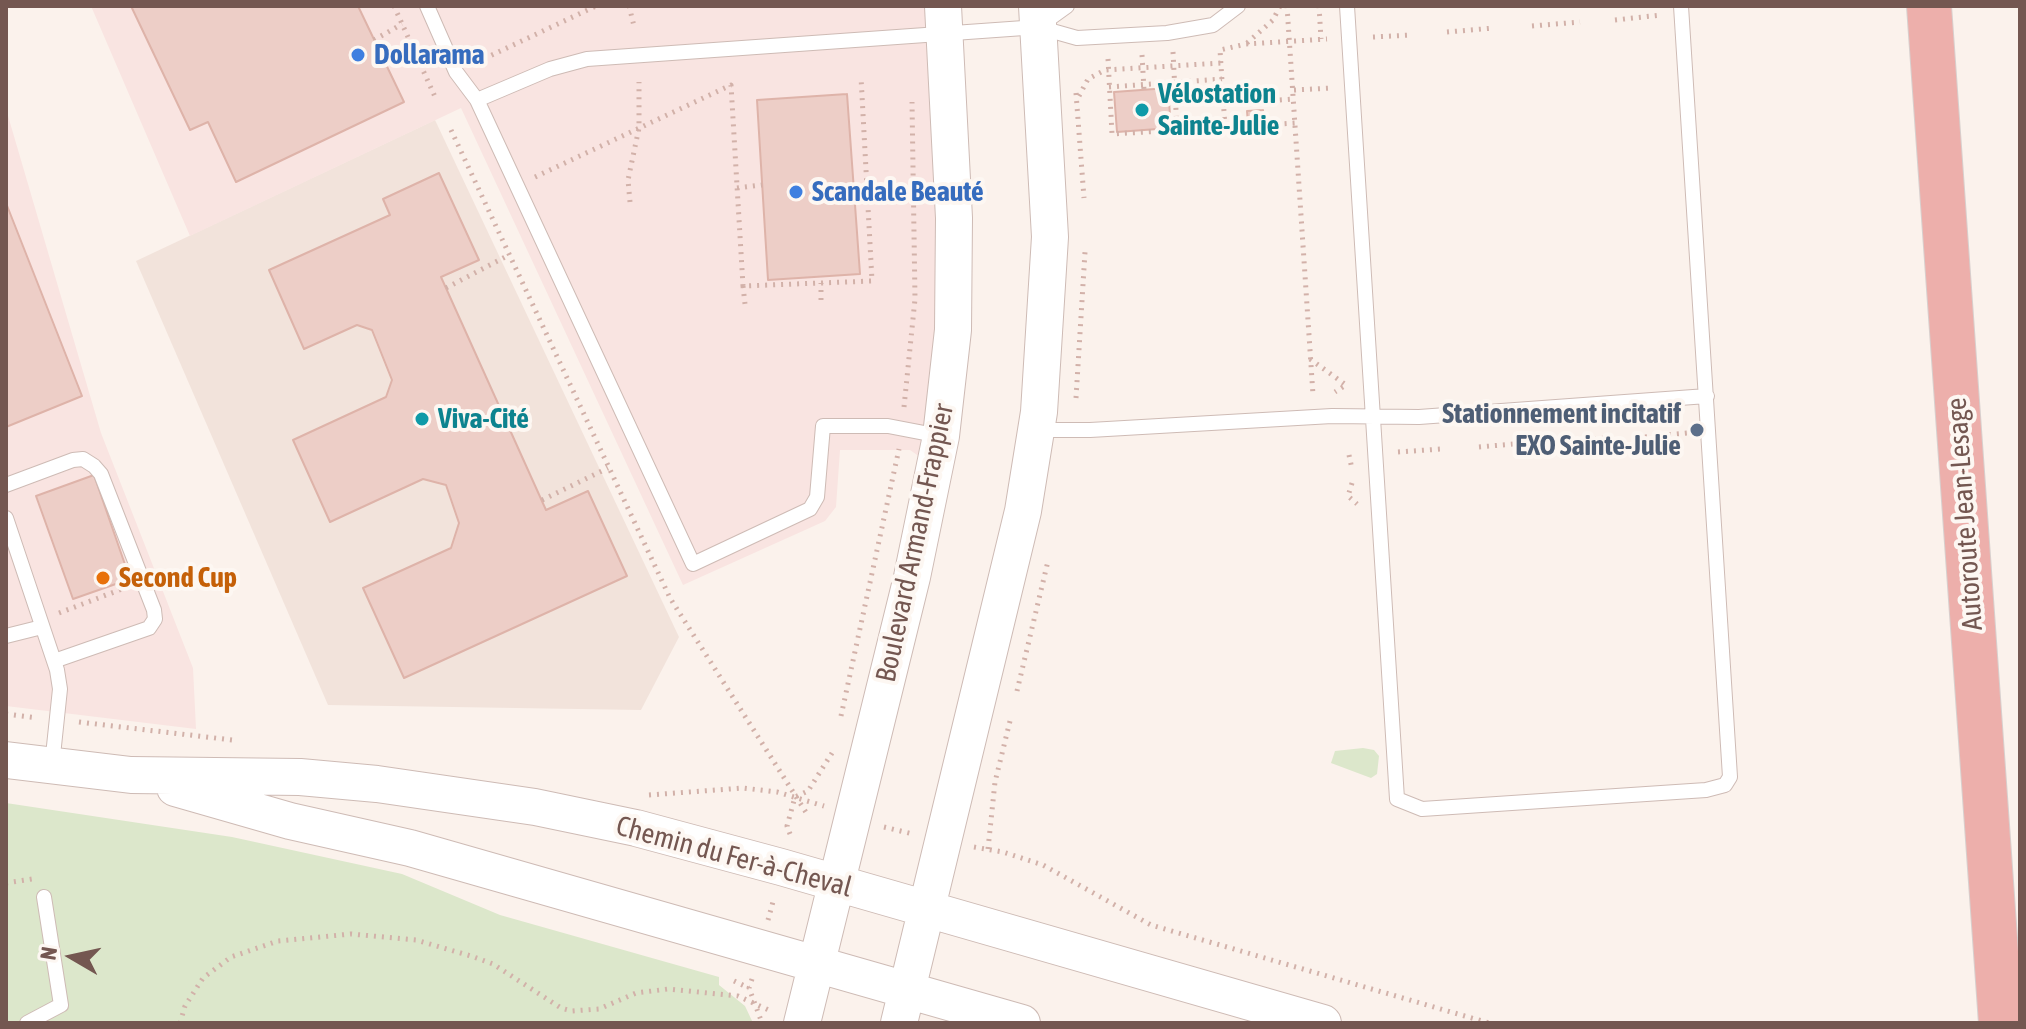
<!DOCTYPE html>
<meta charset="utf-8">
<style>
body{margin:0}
#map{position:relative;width:2026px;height:1029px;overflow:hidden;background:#fbf2ec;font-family:"Asap Condensed",sans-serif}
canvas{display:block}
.frame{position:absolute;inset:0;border:8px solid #745751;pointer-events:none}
.north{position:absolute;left:32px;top:917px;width:80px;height:80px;-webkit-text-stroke:6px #fdf7f2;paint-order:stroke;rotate:279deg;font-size:22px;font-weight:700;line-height:32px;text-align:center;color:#745751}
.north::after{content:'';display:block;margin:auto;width:28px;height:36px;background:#745751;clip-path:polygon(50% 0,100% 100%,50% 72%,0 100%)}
</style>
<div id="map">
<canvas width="2026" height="1029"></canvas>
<div class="frame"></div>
<div class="north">N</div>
</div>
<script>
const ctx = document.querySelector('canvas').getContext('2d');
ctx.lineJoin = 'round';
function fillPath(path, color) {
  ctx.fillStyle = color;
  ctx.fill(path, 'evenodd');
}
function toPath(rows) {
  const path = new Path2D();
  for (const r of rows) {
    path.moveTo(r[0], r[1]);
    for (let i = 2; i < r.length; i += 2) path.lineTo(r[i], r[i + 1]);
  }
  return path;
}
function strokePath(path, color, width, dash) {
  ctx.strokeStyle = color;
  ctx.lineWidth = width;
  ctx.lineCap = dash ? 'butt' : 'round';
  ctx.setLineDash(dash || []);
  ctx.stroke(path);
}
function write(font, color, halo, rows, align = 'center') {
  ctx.font = font + ' "Asap Condensed",sans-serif';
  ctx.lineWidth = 8;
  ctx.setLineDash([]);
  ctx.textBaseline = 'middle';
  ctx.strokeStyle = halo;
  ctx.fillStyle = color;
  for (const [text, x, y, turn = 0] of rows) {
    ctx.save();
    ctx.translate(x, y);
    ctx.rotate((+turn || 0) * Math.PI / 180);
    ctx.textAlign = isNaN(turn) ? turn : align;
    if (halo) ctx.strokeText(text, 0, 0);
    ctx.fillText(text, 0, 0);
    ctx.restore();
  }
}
fillPath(toPath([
 [435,120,679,637,641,710,328,705,136,261]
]), '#f2e3db');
fillPath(toPath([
 [91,6,926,6,939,239,937,318,920,457,910,450,840,450,836,507,825,521,683,585,461,108,190,236],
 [6,109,101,433,193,668,196,729,6,706]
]), '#f9e4e1');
fillPath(toPath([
 [1363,748,1374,750,1379,756,1377,774,1371,778,1331,763,1335,751],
 [6,803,232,837,402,874,500,915,719,977,719,985,745,1006,753,1023,6,1023]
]), '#dce7cb');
const building = toPath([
 [131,6,358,6,404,102,236,182,208,122,190,130,131,6],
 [1168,88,1171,128,1117,132,1114,92,1168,88],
 [847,94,860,274,768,280,757,100,847,94],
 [1263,110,1264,123,1248,124,1247,111,1263,110],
 [439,173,479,260,441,277,546,510,588,491,627,576,404,678,363,588,451,548,459,523,446,485,423,479,330,522,293,440,386,397,392,380,372,330,357,325,304,349,269,270,390,215,383,199,439,173],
 [6,203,82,396,6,427,6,203],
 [94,475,130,579,73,599,36,496,94,475]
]);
fillPath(building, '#edcec7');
strokePath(building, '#deb3a9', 2);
const service = toPath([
 [427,6,456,72,477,100,693,564,810,509,817,497,823,426,888,426,940,436],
 [1347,6,1397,799,1422,809,1706,790,1725,785,1730,777,1681,6],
 [1042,24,1067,6],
 [477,100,550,69,587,59,1038,27,1077,38,1167,33,1213,25,1238,6],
 [1037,430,1090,430,1332,416,1419,417,1707,396],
 [6,485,73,460,83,459,94,466,101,474,154,610,155,619,149,628,54,661],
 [6,518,57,670,60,689,52,765],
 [6,636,42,627],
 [27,1023,61,1005,44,897]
]);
const tertiary = toPath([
 [6,760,131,775,300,777,377,784,535,807,636,828,781,867,1323,1023],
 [175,788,290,821,410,848,1022,1023],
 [802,1023,912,577,941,436,953,330,954,218,943,6],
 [899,1023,1023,511,1039,412,1050,237,1037,6]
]);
const motorway = toPath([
 [1929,6,2001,1023]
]);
strokePath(service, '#cebbb5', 16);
strokePath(tertiary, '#cebbb5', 38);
strokePath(motorway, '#d8d0ce', 46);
strokePath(toPath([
 [394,6,436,99],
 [629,6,634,26],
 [672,6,672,10],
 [1287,6,1313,395],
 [1319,6,1321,39],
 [1615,20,1661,15],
 [1532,26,1580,22],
 [1447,32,1494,28],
 [1373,37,1412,35],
 [374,40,402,24],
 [1247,43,1273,20,1280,6],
 [1173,52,1177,130],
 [1142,55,1144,90],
 [1108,59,1112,134,1296,123],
 [477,62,596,6],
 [1109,87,1222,79],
 [1294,90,1333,88],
 [1076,93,1084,198],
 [1079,96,1088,79,1105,70,1221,63],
 [1224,104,1294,99],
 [1225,127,1220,50,1246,44,1327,39],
 [451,130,670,598,807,814],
 [535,177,731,85,743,286,872,281,861,77],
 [737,188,762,185],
 [630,202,628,180,639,128,639,82],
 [743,286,745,304],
 [446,288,509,255],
 [821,300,821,283],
 [1310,359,1346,385,1335,392],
 [1076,398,1085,252],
 [904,407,915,299,912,102],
 [1645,437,1688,433],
 [1562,440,1608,438],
 [1479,447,1525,443],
 [1398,452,1441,449],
 [1349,455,1352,469],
 [1352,483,1348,496,1357,504],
 [542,500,608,468],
 [59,613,122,589],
 [1017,691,1048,561],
 [6,714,37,718],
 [841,716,899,449],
 [79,722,232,740],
 [649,795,743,788,777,792,824,806],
 [884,827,913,834],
 [790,834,787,826,795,797,808,791,832,753],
 [974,847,1003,852,1043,865,1151,925,1489,1023],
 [988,849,995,782,1011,717],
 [6,883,32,879],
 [768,920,774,898],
 [752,979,749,988,762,1023],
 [734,981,749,988],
 [180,1023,185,1006,203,978,231,957,278,941,351,934,416,940,471,956,493,964,561,1008,572,1011,599,1009,636,993,668,989,738,996,773,1012]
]), '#d2b1a9', 5, [2, 6]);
strokePath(service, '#fff', 14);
strokePath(tertiary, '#fff', 36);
strokePath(motorway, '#edafab', 44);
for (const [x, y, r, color] of [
 [358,55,8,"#3f7fe0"],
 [1142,110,8,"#0f9aa8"],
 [796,192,8,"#3f7fe0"],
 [422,419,8,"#0f9aa8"],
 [1697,430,8,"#5c6f8a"],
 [103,578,8,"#e8710a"]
]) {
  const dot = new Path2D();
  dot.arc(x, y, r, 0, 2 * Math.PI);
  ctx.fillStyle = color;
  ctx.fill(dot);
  strokePath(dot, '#fdf7f2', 3);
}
write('bold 28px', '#366cbe', '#fdf7f2', [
 ["Dollarama",374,55],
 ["Scandale Beauté",812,192]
], 'left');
write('bold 28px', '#0d838f', '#fdf7f2', [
 ["Vélostation",1158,94],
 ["Sainte-Julie",1158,126],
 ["Viva-Cité",438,419]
], 'left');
write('bold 28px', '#4e5e75', '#fdf7f2', [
 ["Stationnement incitatif",1681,414],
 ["EXO Sainte-Julie",1681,446]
], 'right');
write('28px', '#745751', '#fdf7f2', [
 ["Autoroute Jean-Lesage",1965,514,-94],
 ["Boulevard Armand-Frappier",915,543,-78],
 ["Chemin du Fer-à-Cheval",734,857,15]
]);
write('bold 28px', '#c56008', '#fdf7f2', [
 ["Second Cup",119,578]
], 'left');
</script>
